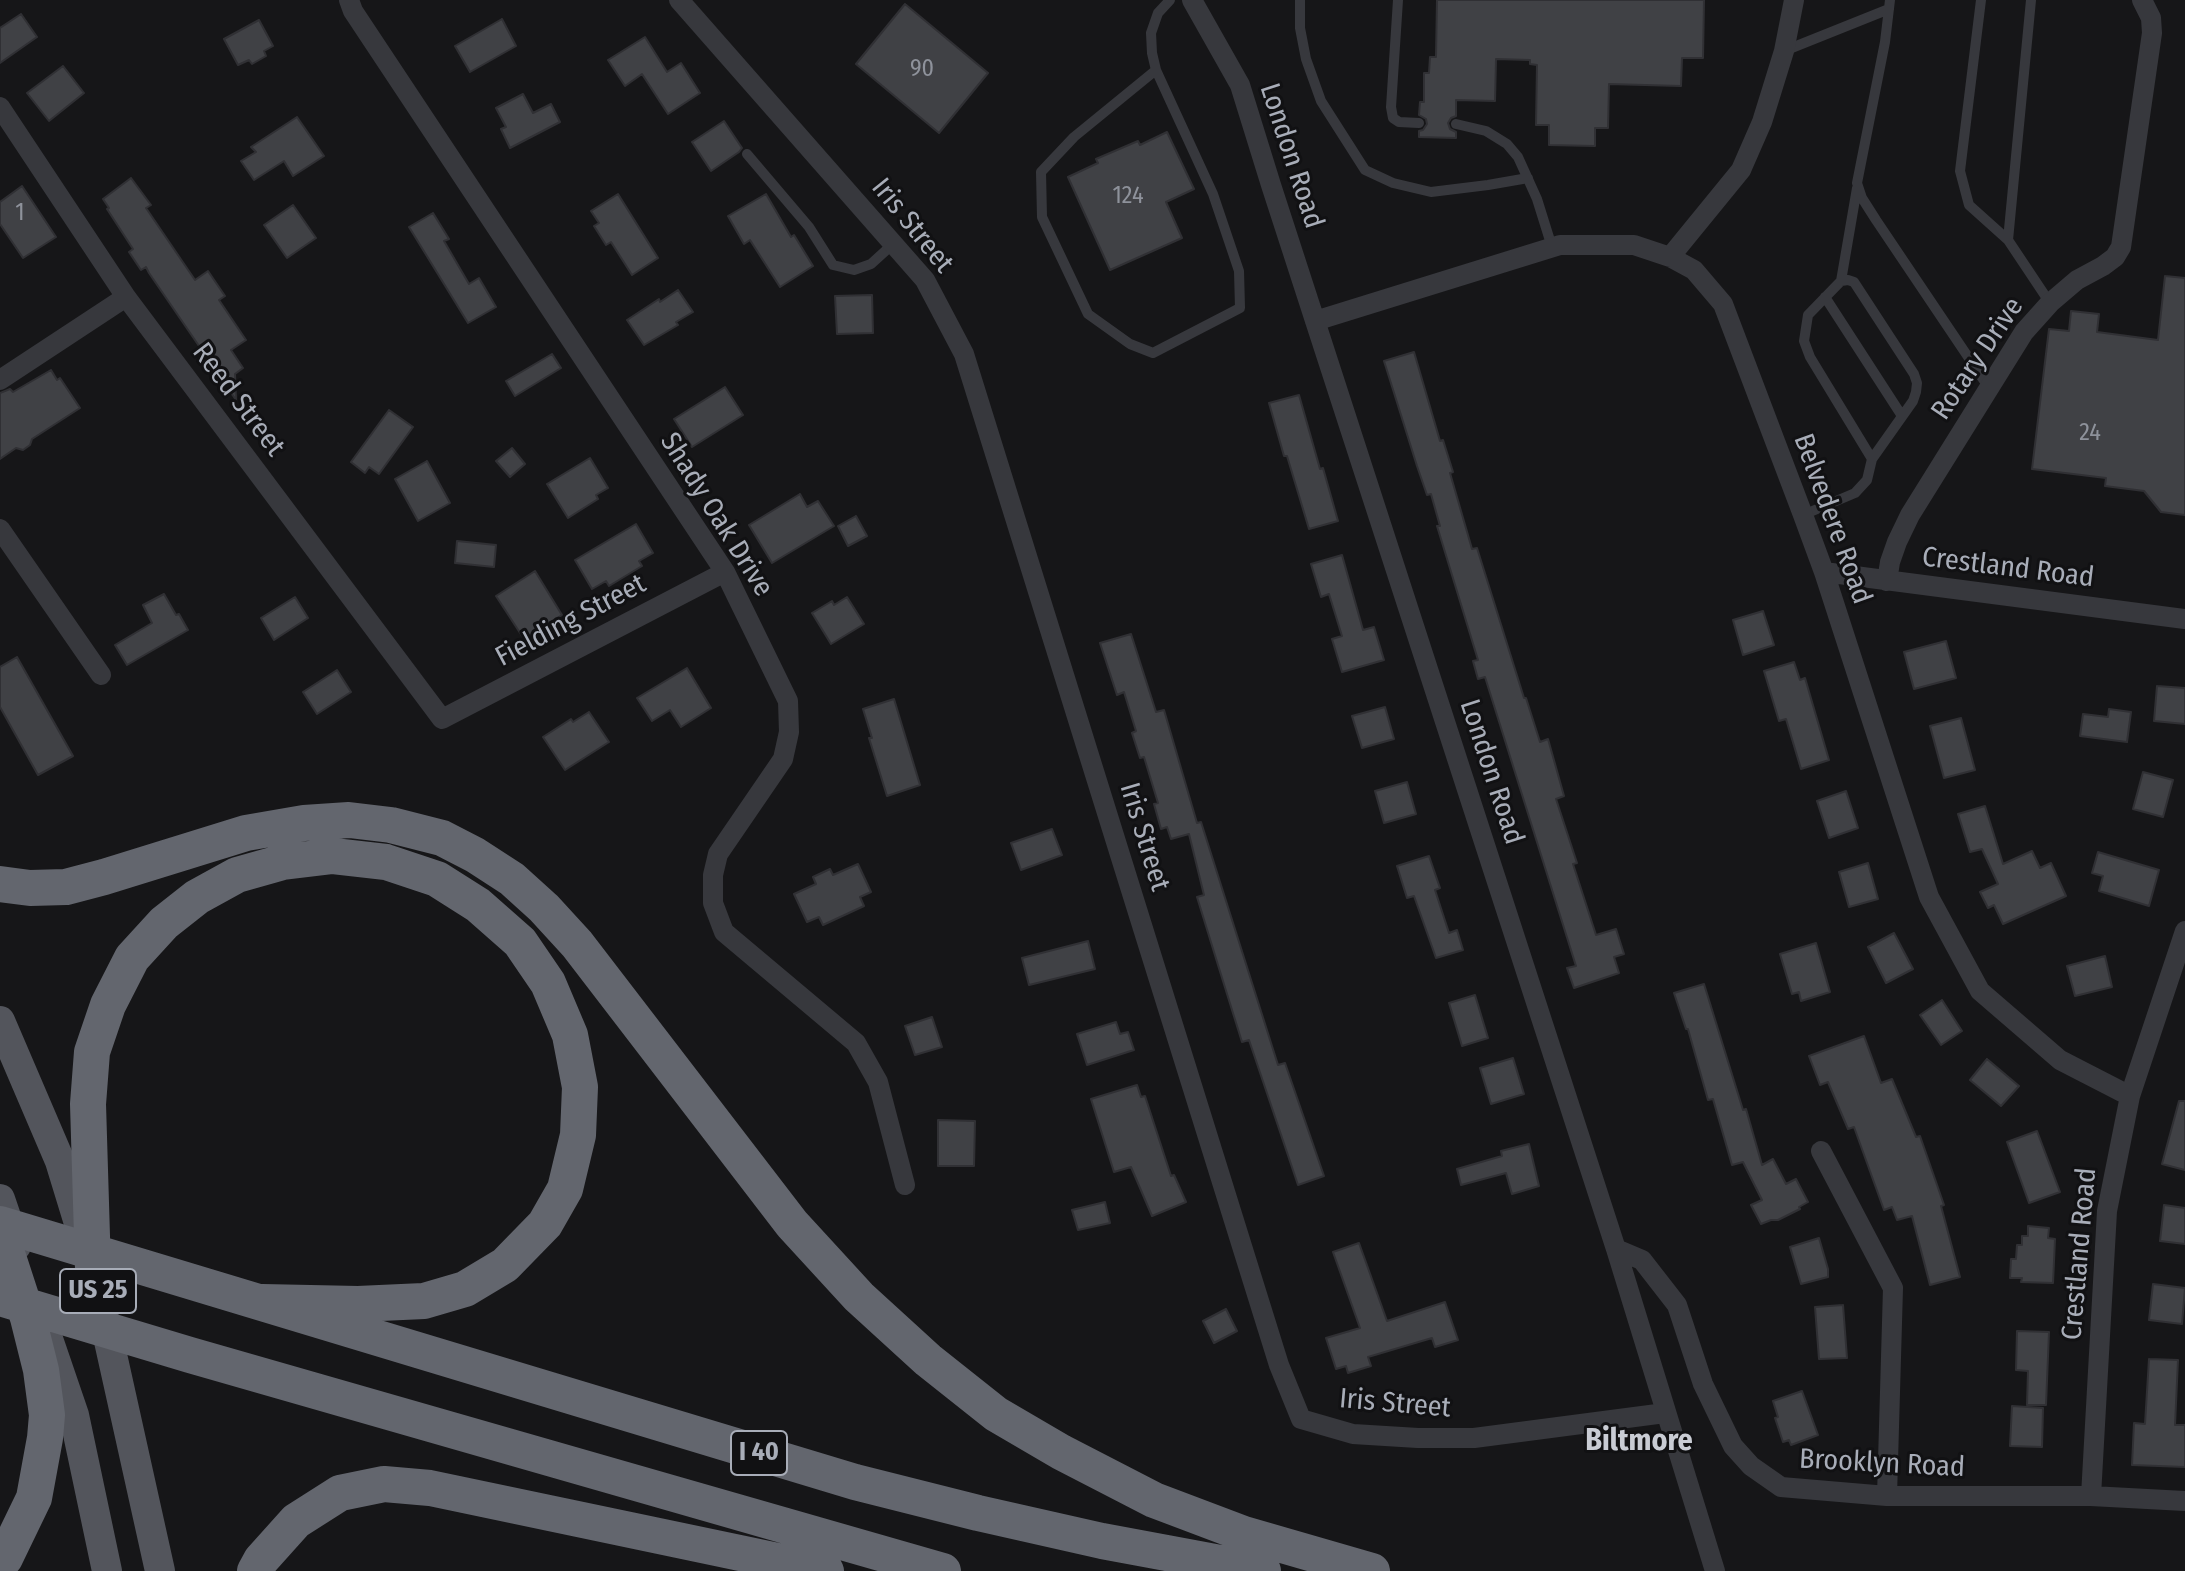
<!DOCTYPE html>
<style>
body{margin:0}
canvas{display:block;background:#161618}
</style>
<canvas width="2185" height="1571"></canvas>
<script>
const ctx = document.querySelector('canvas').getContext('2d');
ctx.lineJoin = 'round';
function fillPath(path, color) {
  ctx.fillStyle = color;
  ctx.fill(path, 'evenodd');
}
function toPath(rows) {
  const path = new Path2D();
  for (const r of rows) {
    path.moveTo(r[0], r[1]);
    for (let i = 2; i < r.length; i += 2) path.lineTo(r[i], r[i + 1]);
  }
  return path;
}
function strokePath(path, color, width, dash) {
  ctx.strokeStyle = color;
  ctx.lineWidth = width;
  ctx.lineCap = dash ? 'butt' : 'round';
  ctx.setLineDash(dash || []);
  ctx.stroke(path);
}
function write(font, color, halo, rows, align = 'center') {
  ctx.font = font + ' "Fira Sans Condensed",sans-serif';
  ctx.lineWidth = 6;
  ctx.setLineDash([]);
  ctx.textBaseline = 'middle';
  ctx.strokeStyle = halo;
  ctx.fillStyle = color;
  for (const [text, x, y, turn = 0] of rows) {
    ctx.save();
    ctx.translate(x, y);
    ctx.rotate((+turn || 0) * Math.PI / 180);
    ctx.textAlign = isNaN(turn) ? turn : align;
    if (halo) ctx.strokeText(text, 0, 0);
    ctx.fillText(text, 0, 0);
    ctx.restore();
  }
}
const building = toPath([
 [1437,0,1704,0,1703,58,1682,58,1681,86,1609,84,1608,128,1595,128,1595,146,1549,145,1549,125,1536,125,1537,65,1530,64,1530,60,1496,59,1495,101,1456,100,1456,116,1451,118,1448,123,1450,129,1456,132,1456,138,1419,137,1419,131,1423,130,1427,124,1426,119,1419,115,1420,102,1424,102,1424,73,1429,73,1430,57,1436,57,1437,0],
 [905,4,988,73,939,133,856,64,905,4],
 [21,14,37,37,0,63,0,28,21,14],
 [502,19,516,46,470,72,455,46,502,19],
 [259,20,273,46,264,51,266,56,252,64,249,60,238,65,224,39,259,20],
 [645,37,667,72,681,63,700,93,668,114,642,74,625,86,608,60,645,37],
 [63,66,84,93,49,121,27,93,63,66],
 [523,94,533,113,551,104,560,122,510,148,501,129,506,127,496,108,523,94],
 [297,117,324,156,293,176,284,161,254,180,241,161,256,152,251,147,297,117],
 [724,121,742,148,739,152,711,171,692,142,724,121],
 [1167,132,1194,189,1166,202,1182,238,1110,270,1068,177,1098,163,1096,159,1138,141,1140,145,1167,132],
 [131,178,151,205,146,208,195,280,208,271,225,296,219,300,246,340,231,350,243,368,235,374,236,400,149,273,146,267,141,270,129,252,133,249,107,209,109,208,103,199,131,178],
 [22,186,56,237,23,258,0,224,0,202,22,186],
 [618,194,658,258,632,275,611,242,606,245,594,226,599,223,591,211,618,194],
 [766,194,791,237,794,235,813,266,780,287,750,240,744,244,728,216,766,194],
 [293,205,316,238,287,258,264,225,293,205],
 [433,213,449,239,444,241,469,284,479,278,496,307,468,323,409,227,433,213],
 [2165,276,2185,278,2185,515,2161,512,2144,491,2105,486,2106,478,2032,469,2049,329,2069,331,2071,311,2099,314,2097,332,2158,340,2165,276],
 [678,290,693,312,676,322,678,325,644,345,627,320,659,299,660,302,678,290],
 [872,295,873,333,837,334,835,296,872,295],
 [1414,352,1440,441,1443,440,1453,472,1450,473,1472,549,1477,548,1524,698,1526,698,1540,742,1548,739,1564,796,1556,799,1577,863,1573,864,1596,935,1616,929,1624,954,1614,957,1619,973,1574,988,1567,968,1576,966,1485,677,1478,679,1473,661,1478,660,1437,526,1440,526,1431,494,1427,495,1417,466,1384,361,1414,352],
 [552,354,561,368,515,396,506,381,552,354],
 [51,370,57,380,60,378,80,408,32,439,30,445,23,450,16,448,0,459,0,393,10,389,13,392,51,370],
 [725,387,743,415,692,447,674,419,725,387],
 [1299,395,1320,469,1323,468,1338,521,1309,529,1287,456,1284,456,1269,403,1299,395],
 [389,410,413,427,379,474,369,467,365,473,351,462,389,410],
 [512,448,525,464,510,477,496,461,512,448],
 [590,458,608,488,596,495,598,499,568,518,547,484,590,458],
 [427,461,450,503,418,521,395,479,427,461],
 [800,494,807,507,818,501,834,526,772,563,749,525,800,494],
 [856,516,867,536,848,546,838,526,856,516],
 [636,524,653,553,639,561,642,566,609,586,606,581,592,589,575,560,636,524],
 [457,541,496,545,494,567,455,563,457,541],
 [1342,555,1363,630,1374,627,1384,660,1342,672,1332,639,1342,636,1329,594,1321,597,1311,564,1342,555],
 [535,571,562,615,524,639,496,596,535,571],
 [164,594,176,615,179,614,188,630,127,665,115,645,152,623,143,605,164,594],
 [295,597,308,618,274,640,261,618,295,597],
 [847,597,864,624,831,644,812,613,832,601,834,605,847,597],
 [1763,611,1774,645,1743,655,1733,620,1763,611],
 [1131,634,1156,712,1164,710,1197,823,1201,822,1278,1065,1285,1063,1324,1176,1298,1185,1249,1040,1242,1042,1218,965,1197,897,1204,895,1189,834,1171,839,1167,827,1161,829,1154,804,1158,803,1144,757,1140,758,1132,733,1136,731,1124,692,1117,695,1100,643,1131,634],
 [1946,641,1956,678,1914,689,1904,652,1946,641],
 [17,657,73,756,38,775,0,707,0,667,17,657],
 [1794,662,1800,680,1805,678,1829,760,1801,769,1786,719,1779,721,1764,671,1794,662],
 [687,668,711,708,681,727,670,710,652,721,637,698,687,668],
 [337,670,351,692,317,714,303,692,337,670],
 [2157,686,2185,688,2185,724,2154,721,2157,686],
 [894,699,920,785,887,796,869,738,872,738,863,709,894,699],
 [1385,707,1394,739,1362,748,1352,716,1385,707],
 [2109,709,2131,712,2127,742,2080,736,2083,714,2108,717,2109,709],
 [589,712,609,742,565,770,543,737,571,719,573,722,589,712],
 [1961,718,1975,770,1944,778,1930,726,1961,718],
 [2143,772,2173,780,2163,817,2133,809,2143,772],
 [1407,782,1416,814,1384,823,1375,791,1407,782],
 [1846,791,1858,828,1829,838,1817,801,1846,791],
 [1985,806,2003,864,2032,851,2040,868,2051,863,2066,896,2003,924,1994,905,1988,908,1980,892,1998,884,1982,849,1970,852,1958,814,1985,806],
 [1052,829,1062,855,1021,870,1011,843,1052,829],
 [2098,852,2159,870,2149,906,2099,891,2103,876,2092,873,2098,852],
 [1429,856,1440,888,1435,890,1449,933,1457,930,1463,950,1436,958,1414,896,1407,898,1397,866,1429,856],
 [1868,863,1878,899,1849,907,1839,872,1868,863],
 [858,864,871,892,860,897,864,906,823,925,819,917,807,922,794,894,816,884,813,877,830,869,833,875,858,864],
 [1894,933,1913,969,1886,983,1868,947,1894,933],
 [1088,941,1095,969,1029,985,1022,958,1088,941],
 [1816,943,1830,992,1801,1001,1799,992,1792,994,1780,954,1816,943],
 [2105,956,2112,987,2075,996,2067,966,2105,956],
 [1704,984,1743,1110,1746,1109,1762,1165,1773,1159,1786,1184,1796,1179,1808,1202,1799,1207,1800,1209,1778,1220,1771,1220,1761,1224,1751,1205,1762,1200,1743,1162,1732,1165,1713,1099,1708,1100,1688,1029,1686,1029,1674,993,1704,984],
 [1475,995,1488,1038,1462,1046,1449,1003,1475,995],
 [1942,1000,1962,1031,1941,1045,1920,1015,1942,1000],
 [932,1017,942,1047,915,1055,905,1026,932,1017],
 [1116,1022,1120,1034,1128,1032,1134,1050,1087,1065,1077,1034,1116,1022],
 [1864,1036,1881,1083,1892,1079,1916,1137,1920,1136,1944,1205,1941,1206,1960,1277,1930,1285,1912,1216,1897,1220,1892,1207,1884,1210,1854,1127,1848,1129,1828,1082,1820,1085,1809,1056,1864,1036],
 [1513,1058,1524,1094,1491,1104,1480,1068,1513,1058],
 [1987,1059,2019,1086,2001,1106,1970,1080,1987,1059],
 [1137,1085,1141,1097,1145,1096,1171,1176,1174,1175,1186,1202,1152,1216,1131,1167,1114,1172,1091,1099,1137,1085],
 [2179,1101,2185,1101,2185,1170,2162,1164,2179,1101],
 [938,1120,975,1121,974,1166,938,1166,938,1120],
 [2037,1131,2060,1192,2029,1203,2007,1142,2037,1131],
 [1529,1144,1539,1186,1512,1194,1506,1173,1461,1185,1457,1169,1502,1156,1501,1151,1529,1144],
 [1105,1202,1110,1223,1078,1230,1072,1210,1105,1202],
 [2164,1205,2185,1208,2185,1244,2160,1241,2164,1205],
 [2028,1226,2049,1228,2048,1238,2055,1239,2053,1283,2021,1282,2022,1278,2010,1278,2011,1259,2016,1259,2017,1245,2022,1245,2022,1236,2028,1236,2028,1226],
 [1819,1238,1828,1269,1828,1277,1801,1284,1790,1247,1819,1238],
 [1359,1243,1387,1321,1445,1302,1458,1340,1435,1347,1432,1338,1368,1357,1371,1366,1348,1373,1346,1366,1336,1369,1326,1338,1360,1328,1333,1252,1359,1243],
 [2153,1284,2185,1288,2182,1324,2149,1320,2153,1284],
 [1843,1305,1847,1358,1819,1359,1815,1307,1843,1305],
 [1226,1309,1237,1331,1214,1343,1203,1321,1226,1309],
 [2017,1331,2049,1332,2046,1405,2027,1405,2028,1371,2016,1370,2017,1331],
 [2149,1359,2178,1360,2175,1425,2185,1425,2185,1467,2132,1465,2134,1423,2145,1424,2149,1359],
 [1802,1391,1818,1435,1791,1445,1789,1440,1783,1442,1775,1418,1778,1417,1773,1401,1802,1391],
 [2012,1406,2043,1408,2042,1447,2010,1446,2012,1406]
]);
fillPath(building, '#404145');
strokePath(building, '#303034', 2);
strokePath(toPath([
 [1300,0,1300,28,1306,59,1321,101,1365,170,1393,183,1431,192,1488,185,1528,178],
 [1398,0,1391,107,1393,118,1399,122,1419,123],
 [1890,0,1885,42,1857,183,1862,198,1876,220,1989,388],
 [1981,0,1960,171,1969,205,2008,240,2050,303],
 [1784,51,1889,9],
 [1156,70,1074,137,1041,172,1042,217,1088,314,1130,344,1153,353,1240,308,1239,271,1213,194,1156,70,1152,53,1151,33,1158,13,1170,0],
 [1456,124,1486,131,1507,144,1518,157,1537,199,1552,247],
 [747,154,809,227,833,265,854,270,871,264,893,244],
 [2008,240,2031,0],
 [1841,281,1857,188],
 [1825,297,1902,416],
 [1803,515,1855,493,1867,480,1872,459,1913,401,1916,392,1917,383,1914,374,1854,282,1848,280,1841,281,1808,315,1804,341,1810,357,1872,459]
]), '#37383d', 10);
strokePath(toPath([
 [349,0,353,11,725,572,788,701,789,732,783,759,718,854,713,875,713,903,724,932,856,1043,878,1082,905,1185],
 [679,0,925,280,964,354,1279,1365,1301,1419,1353,1434,1418,1438,1474,1438,1665,1413],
 [1192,0,1240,85,1271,185,1616,1249,1715,1571],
 [0,107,126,297,442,719,725,572],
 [1670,257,1741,170,1762,122,1784,51,1794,0],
 [1315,321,1560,245,1634,245,1670,257,1694,270,1723,304,1803,515,1824,572,1929,897,1980,991,2060,1060,2130,1096],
 [0,380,126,297],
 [0,529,101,675],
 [1824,572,2185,619],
 [1887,581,1890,562,1897,542,1910,515,2024,332,2050,303,2077,280,2103,266,2115,257,2121,247,2152,33,2151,18,2142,0],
 [1821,1151,1893,1288,1887,1496],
 [1616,1249,1642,1260,1677,1305,1703,1384,1733,1446,1751,1466,1781,1487,1887,1496,2091,1496,2185,1501],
 [2091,1496,2107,1211,2130,1096,2185,931]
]), '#37383d', 20);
strokePath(toPath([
 [0,1021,60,1161,93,1269,160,1571],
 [0,1199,16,1246],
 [46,1333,74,1415,107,1571]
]), '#53555c', 30);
strokePath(toPath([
 [0,884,30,888,66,887,104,877,246,833,304,823,349,820,391,825,442,838,475,855,512,879,544,908,577,944,792,1224,859,1297,928,1360,996,1414,1061,1452,1154,1500,1244,1534,1372,1571],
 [0,1224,855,1482,978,1513,1102,1541,1263,1571],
 [0,1232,28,1318,41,1370,47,1415,45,1438,34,1498,5,1558,0,1564],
 [93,1269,88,1104,92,1052,108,1005,132,958,164,923,197,897,237,875,283,862,333,856,386,862,437,879,478,905,520,942,548,983,570,1035,580,1087,578,1135,565,1189,545,1224,505,1265,465,1289,424,1301,358,1304,262,1302],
 [0,1298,190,1355,943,1571],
 [255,1571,261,1560,296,1521,340,1493,384,1484,430,1488,826,1571]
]), '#63666e', 36);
write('24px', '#8e929b', null, [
 ["90",922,69],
 ["124",1128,196],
 ["1",20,213],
 ["24",2090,433]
]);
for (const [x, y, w] of [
 [98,1291,76],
 [759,1453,56]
]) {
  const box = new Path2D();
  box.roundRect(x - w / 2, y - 22, w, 44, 6);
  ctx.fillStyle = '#111113';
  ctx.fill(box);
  strokePath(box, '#a8adb8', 2);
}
write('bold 26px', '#a8adb8', null, [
 ["US 25",98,1291],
 ["I 40",759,1453]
]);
write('28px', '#a8adb8', '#111113', [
 ["London Road",1291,156,72],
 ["Iris Street",912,226,51],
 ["Rotary Drive",1978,359,-56],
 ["Reed Street",238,400,53],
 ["Shady Oak Drive",716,515,58],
 ["Belvedere Road",1832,519,70],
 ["Crestland Road",2008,568,7],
 ["Fielding Street",571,621,-28],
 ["London Road",1491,772,72],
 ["Iris Street",1144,837,73],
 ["Crestland Road",2080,1254,-85],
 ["Iris Street",1395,1404,5],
 ["Brooklyn Road",1882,1464,3]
]);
write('bold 30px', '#c9ccd4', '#111113', [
 ["Biltmore",1639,1442]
]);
</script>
